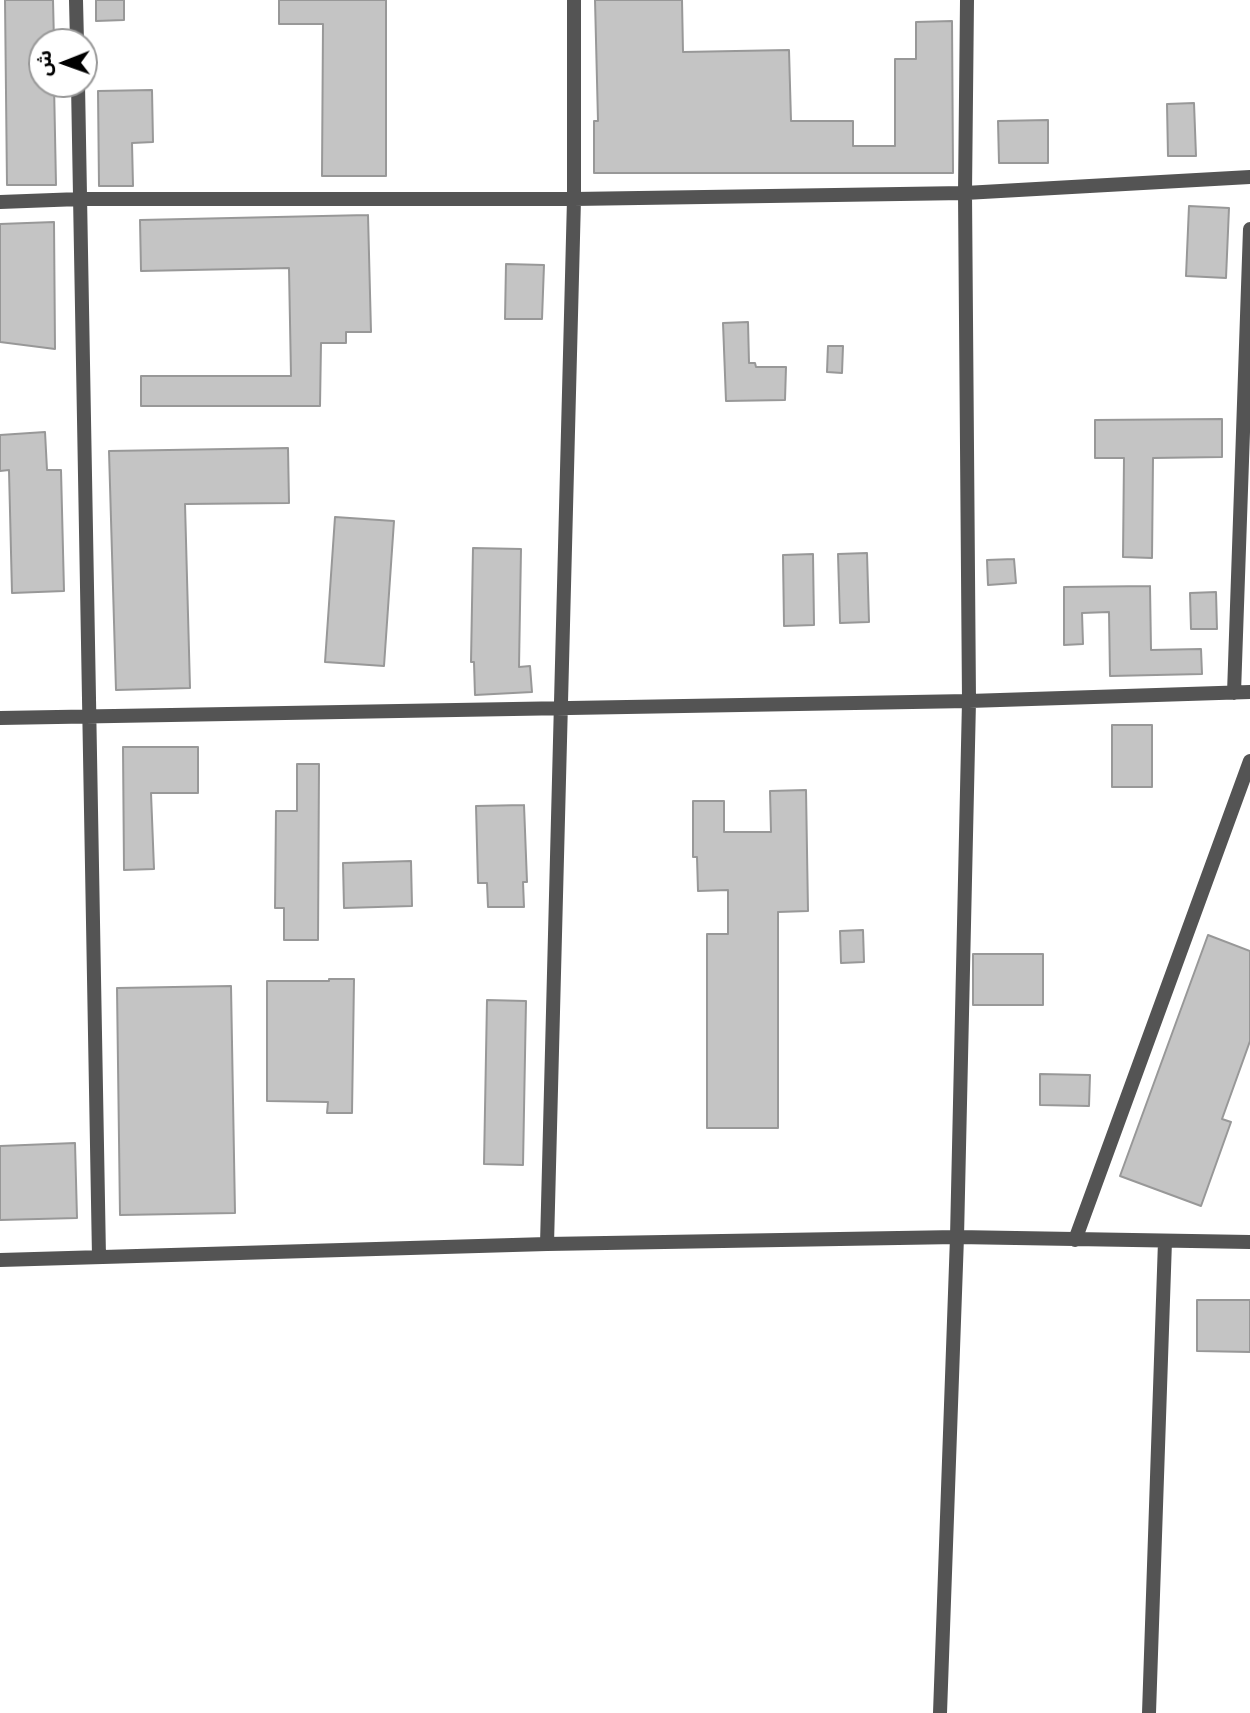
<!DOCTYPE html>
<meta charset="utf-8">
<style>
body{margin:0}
#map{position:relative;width:1250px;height:1713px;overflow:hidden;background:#fff;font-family:"Public Sans","Noto Sans Arabic",sans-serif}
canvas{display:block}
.north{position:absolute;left:28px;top:28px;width:70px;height:70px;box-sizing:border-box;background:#fff;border:2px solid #999;border-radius:50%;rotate:269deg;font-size:19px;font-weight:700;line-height:28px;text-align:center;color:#000}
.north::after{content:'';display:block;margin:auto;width:24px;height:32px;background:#000;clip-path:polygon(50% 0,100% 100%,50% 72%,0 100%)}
</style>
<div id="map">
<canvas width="1250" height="1713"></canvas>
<div class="north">ش</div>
</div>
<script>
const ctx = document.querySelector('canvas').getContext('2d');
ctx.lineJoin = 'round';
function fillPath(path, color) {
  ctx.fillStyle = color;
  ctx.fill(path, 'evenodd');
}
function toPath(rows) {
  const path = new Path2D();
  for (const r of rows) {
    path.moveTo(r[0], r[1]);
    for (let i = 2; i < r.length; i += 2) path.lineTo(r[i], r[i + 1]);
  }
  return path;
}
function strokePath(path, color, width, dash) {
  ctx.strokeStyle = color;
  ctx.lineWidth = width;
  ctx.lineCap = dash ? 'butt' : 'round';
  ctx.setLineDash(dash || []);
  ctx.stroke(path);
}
const building = toPath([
 [5,0,53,0,54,42,42,42,42,84,54,84,56,185,7,185,5,0],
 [96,0,124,0,124,20,96,21,96,0],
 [279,0,386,0,386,176,322,176,323,24,279,24,279,0],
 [595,0,682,0,683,52,789,50,791,121,853,121,853,146,895,146,895,59,916,59,916,22,952,21,953,173,594,173,594,121,598,121,595,0],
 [152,90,153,142,132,143,133,186,99,186,98,91,152,90],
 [1194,103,1196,156,1168,156,1167,104,1194,103],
 [1048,120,1048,163,999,163,998,121,1048,120],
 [1189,206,1229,208,1226,278,1186,276,1189,206],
 [368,215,371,332,346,332,346,343,321,343,320,406,141,406,141,376,291,376,289,268,141,271,140,220,368,215],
 [54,222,55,349,0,342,0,224,54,222],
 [506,264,544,265,542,319,505,319,506,264],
 [748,322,749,363,755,363,756,367,786,367,785,400,726,401,723,323,748,322],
 [828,346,843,346,842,373,827,372,828,346],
 [1222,419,1222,457,1153,458,1152,558,1123,557,1124,458,1095,458,1095,420,1222,419],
 [45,432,47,470,61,470,64,591,12,593,9,470,0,471,0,435,45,432],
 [288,448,289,503,185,504,190,688,116,690,109,451,288,448],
 [335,517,394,521,384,666,325,662,335,517],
 [473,548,521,549,519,667,530,666,532,692,475,695,474,662,471,662,473,548],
 [867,553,869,622,840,623,838,554,867,553],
 [813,554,814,625,784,626,783,555,813,554],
 [1014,559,1016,583,988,585,987,560,1014,559],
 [1150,586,1151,650,1201,649,1202,674,1110,676,1109,612,1082,613,1083,644,1064,645,1064,587,1150,586],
 [1216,592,1217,629,1191,629,1190,593,1216,592],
 [1112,725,1152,725,1152,787,1112,787,1112,725],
 [123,747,198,747,198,793,151,793,154,869,124,870,123,747],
 [297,764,319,764,318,940,284,940,284,908,275,908,276,811,297,811,297,764],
 [806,790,808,911,778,912,778,1128,707,1128,707,934,728,934,728,890,698,891,697,857,693,857,693,801,724,801,724,832,771,832,770,791,806,790],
 [524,805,527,882,523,882,524,907,488,907,487,883,478,883,476,806,524,805],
 [411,861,412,906,344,908,343,863,411,861],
 [863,930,864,962,841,963,840,931,863,930],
 [1208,935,1250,951,1250,1041,1222,1119,1231,1122,1201,1206,1120,1176,1208,935],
 [973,954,1043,954,1043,1005,973,1005,973,954],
 [329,979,354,979,352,1113,327,1113,328,1102,267,1101,267,981,329,981,329,979],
 [231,986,235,1213,120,1215,117,988,231,986],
 [487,1000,526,1001,523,1165,484,1164,487,1000],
 [1040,1074,1090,1075,1089,1106,1040,1105,1040,1074],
 [75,1143,77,1218,0,1220,0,1146,75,1143],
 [1197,1300,1250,1300,1250,1352,1197,1351,1197,1300]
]);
fillPath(building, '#c4c4c4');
strokePath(building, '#989898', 2);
strokePath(toPath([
 [76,0,77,42],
 [967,0,965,193,1250,177],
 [78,84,99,1257],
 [0,202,80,199,574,199,965,193,969,701,957,1237,940,1713],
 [1234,693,1250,229],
 [0,718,969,701,1250,692],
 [1075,1240,1250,761],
 [547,1244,574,199,574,0],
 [0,1260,547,1244,957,1237,1250,1242],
 [1149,1713,1165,1241]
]), '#545454', 14);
</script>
